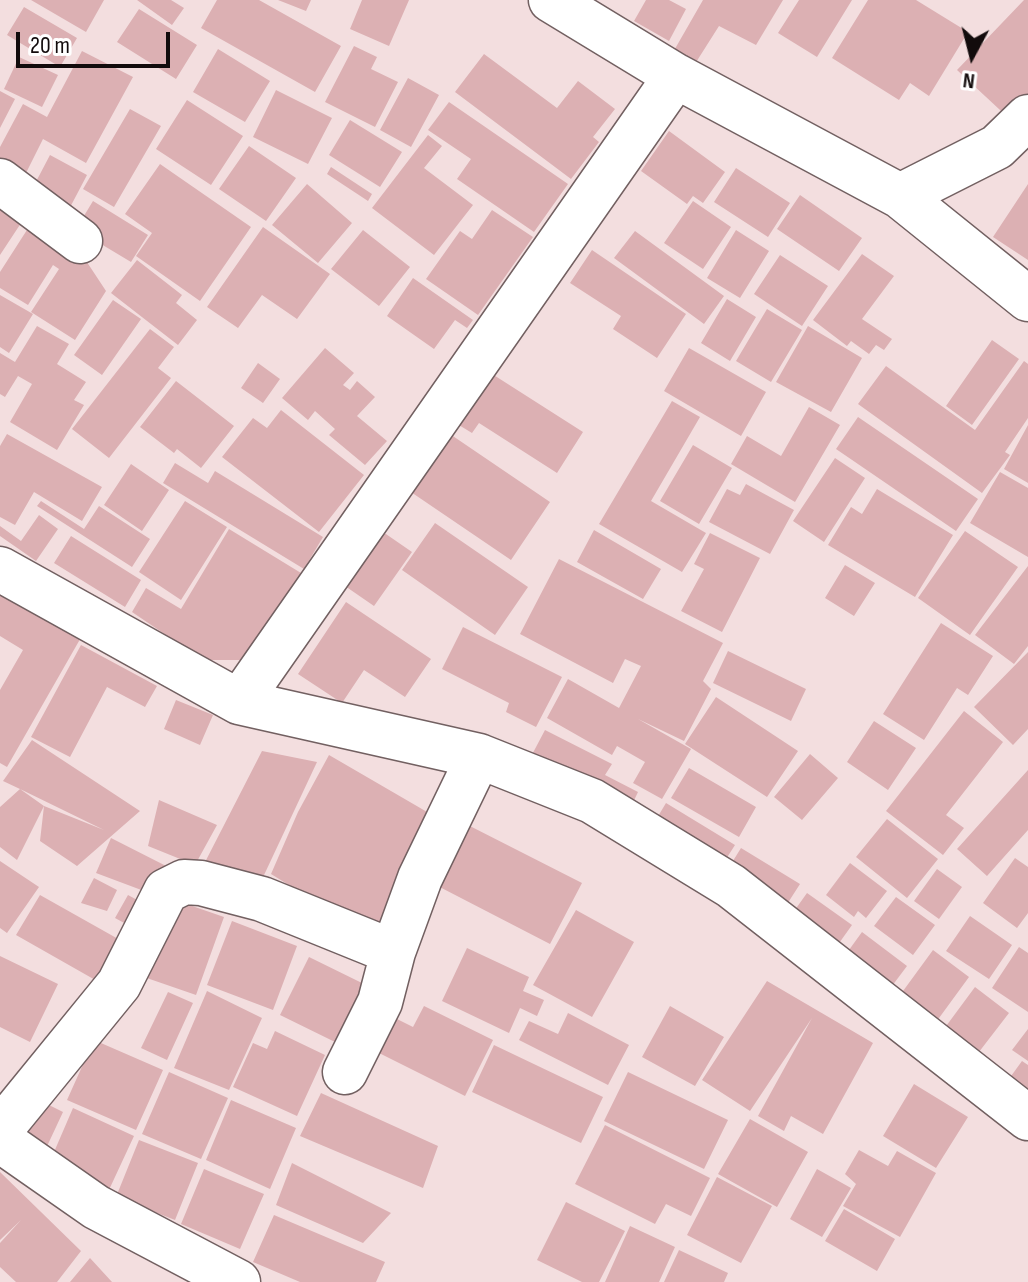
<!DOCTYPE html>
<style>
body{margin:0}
#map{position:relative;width:1028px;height:1282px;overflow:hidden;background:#f3dedf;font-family:"Sofia Sans Condensed",sans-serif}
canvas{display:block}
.north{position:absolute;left:932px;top:16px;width:80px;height:80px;-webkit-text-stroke:6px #fff;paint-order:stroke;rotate:187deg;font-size:22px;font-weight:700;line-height:32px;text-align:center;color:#120b0c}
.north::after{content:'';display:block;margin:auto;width:28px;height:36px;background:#120b0c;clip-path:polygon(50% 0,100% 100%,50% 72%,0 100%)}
.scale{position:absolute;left:16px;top:32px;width:154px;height:36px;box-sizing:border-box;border:4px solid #120b0c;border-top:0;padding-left:10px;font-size:24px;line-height:28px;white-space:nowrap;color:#120b0c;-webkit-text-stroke:6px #fff;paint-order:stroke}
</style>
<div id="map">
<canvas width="1028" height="1282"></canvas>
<div class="north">N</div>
<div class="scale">20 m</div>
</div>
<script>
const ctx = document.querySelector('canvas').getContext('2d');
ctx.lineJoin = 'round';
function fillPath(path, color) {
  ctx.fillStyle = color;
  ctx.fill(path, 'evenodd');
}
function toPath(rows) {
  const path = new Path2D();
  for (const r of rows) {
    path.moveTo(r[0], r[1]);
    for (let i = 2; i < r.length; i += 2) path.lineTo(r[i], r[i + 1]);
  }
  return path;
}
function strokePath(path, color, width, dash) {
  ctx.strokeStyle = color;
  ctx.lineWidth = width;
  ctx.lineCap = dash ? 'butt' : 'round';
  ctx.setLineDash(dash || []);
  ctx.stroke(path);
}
fillPath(toPath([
 [31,0,104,0,86,32],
 [137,0,171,0,184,8,172,25],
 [217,0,259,0,341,46,315,92,201,28],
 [278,0,311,0,306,11],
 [362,0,409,0,389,46,350,29],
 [646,0,669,0,686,9,669,41,634,21],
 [703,0,783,0,756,45,719,26,693,67,672,54],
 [799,0,852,0,817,57,778,33],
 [868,0,916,0,968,32,929,96,910,83,899,100,832,58],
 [1024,0,1028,0,1028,108,1014,123,957,70],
 [24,7,77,38,60,67,7,35],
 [139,9,197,45,176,79,117,42],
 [354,46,377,57,371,69,398,82,375,127,325,102],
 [218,49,270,81,245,122,193,92],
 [82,51,133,77,86,163,43,139,26,173,0,160,0,147,23,104,47,117],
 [484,54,557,108,578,81,615,109,593,137,599,142,571,179,455,92],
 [19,57,58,75,42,107,4,89],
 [408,78,439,95,411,147,380,130],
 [276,90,332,118,308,164,253,137],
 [0,91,15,99,0,128],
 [187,100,243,136,211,185,156,149],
 [449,102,568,184,534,232,457,179,471,159,428,130],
 [130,109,161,126,114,207,83,189],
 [350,120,402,152,380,187,329,155],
 [669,131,725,172,703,203,693,196,687,204,641,171],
 [428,135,442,146,424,168,473,205,434,255,372,208],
 [249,146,296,178,266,221,219,189],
 [50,155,87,175,66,215,29,195],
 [160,164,251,227,200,301,136,256,152,233,125,214],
 [331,167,372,194,368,201,327,174],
 [736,168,790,203,768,237,714,202],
 [307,184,352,223,318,263,272,225],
 [1028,184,1028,260,993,237],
 [800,195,862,238,839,271,777,229],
 [0,196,27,214,0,255],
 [93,201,148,235,131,262,76,229],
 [693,201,731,227,703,269,664,243],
 [492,210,533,237,478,315,426,279,460,231,472,239],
 [34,219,75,244,106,291,75,340,31,312,59,269,53,265,28,305,0,288,0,272],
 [263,227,330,274,297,319,262,295,238,328,207,307],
 [363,230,410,267,379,306,331,269],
 [736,230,769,251,740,298,707,278],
 [635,231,724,296,704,324,614,258],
 [592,250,686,314,657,358,613,329,621,316,570,283],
 [862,254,894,276,862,319,892,339,884,350,876,345,869,354,851,341,847,346,813,320],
 [780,255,828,286,802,326,754,294],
 [137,260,182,295,176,303,197,320,178,345,111,293],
 [413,278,473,320,467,328,455,320,434,349,387,316],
 [0,295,33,314,9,353,0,347],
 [727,299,756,317,730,361,701,343],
 [113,300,141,319,102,375,74,355],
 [767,309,802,330,771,382,736,361],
 [37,326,69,344,57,364,86,382,74,400,84,405,57,450,10,422,32,384,18,376,5,397,0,394,0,353,15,362],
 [808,326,862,358,831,412,776,382],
 [150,329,174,347,158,368,171,378,109,458,72,429],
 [992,340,1019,359,972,425,946,406],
 [325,348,354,373,343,385,350,390,357,381,375,397,357,416,387,441,365,465,329,435,335,429,315,411,308,420,282,398],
 [689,348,766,392,741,436,664,391],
 [1024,361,1028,364,1028,418,1005,452,1010,455,982,493,858,404,886,366,975,430],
 [258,363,280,379,263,403,241,388],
 [478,365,583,432,557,473,479,423,472,433,444,416],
 [176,381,234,426,201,468,177,449,174,453,140,427],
 [672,401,700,417,651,501,706,533,682,572,599,524],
 [809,407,840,425,795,502,731,464,747,436,781,456],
 [281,410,364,475,319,532,222,457,253,418,267,428],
 [858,417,978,499,956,531,836,449],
 [1028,425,1028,483,1004,469],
 [444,430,550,502,511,560,405,488],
 [7,434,102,487,82,521,34,492,15,525,0,517,0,446],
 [693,445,732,468,699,524,660,501],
 [835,458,865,478,824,542,793,521],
 [175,463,208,483,215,471,323,537,304,569,163,483],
 [131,464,169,490,142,531,104,505],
 [1000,472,1028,488,1028,557,970,523],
 [746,484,794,510,770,554,709,522,727,489,740,495],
 [877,489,953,535,915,597,828,545,851,507,862,514],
 [41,501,84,529,99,506,150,539,132,567,37,506],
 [185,501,227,527,181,600,139,572],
 [39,515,58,529,36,561,0,536,0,526,21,541],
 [435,523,528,587,495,635,402,570],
 [229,529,301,573,247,660,203,660,132,612,146,588,181,609],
 [594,530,661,569,643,599,577,562],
 [965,531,1018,567,970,635,918,598],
 [383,532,412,552,374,606,345,586],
 [710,533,760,558,722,632,681,611,704,569,694,564],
 [71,536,141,580,125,607,54,563],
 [559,559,723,643,703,681,711,689,684,741,638,719,691,749,662,799,633,783,645,762,617,746,612,755,547,718,568,679,619,708,641,666,625,659,613,683,520,634],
 [845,565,875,583,854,616,825,598],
 [1028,566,1028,646,1014,664,975,635],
 [0,586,83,634,7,767,0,763,0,690,23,650,0,636],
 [346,602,431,659,405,697,364,670,342,703,298,674],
 [941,623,993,656,968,695,957,688,924,740,883,714],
 [463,627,562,677,536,727,506,712,509,703,442,669],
 [81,645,157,686,145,707,107,687,70,757,31,737],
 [728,651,806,689,791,721,713,683],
 [1028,652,1028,729,1013,745,974,707],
 [716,697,798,751,767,797,685,744],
 [176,700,213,715,200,745,164,729],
 [964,711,1003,742,946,815,964,828,943,855,886,811],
 [874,721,916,748,888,790,847,762],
 [545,730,612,764,605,775,638,792,626,817,526,766],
 [32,740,140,811,77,866,40,841,44,806,104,830,20,789,44,806,17,860,0,847,0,807,20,789,3,781],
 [262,751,317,762,257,890,202,868],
 [810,754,838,778,802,820,774,797],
 [329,755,434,816,377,939,271,874,298,812],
 [689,768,756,807,739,837,671,798],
 [1028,770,1028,830,987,876,957,849],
 [159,800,217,825,195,865,148,846],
 [666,803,735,845,719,870,651,828],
 [887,819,938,859,907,898,856,857],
 [462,822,582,883,550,944,430,882],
 [111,838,174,870,160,897,96,873],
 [741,848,800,884,782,912,723,877],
 [1015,858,1028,867,1028,913,1017,928,983,903],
 [0,861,39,887,7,933,0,928],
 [850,863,887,891,866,918,858,911,854,917,826,895],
 [937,869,962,887,939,919,914,901],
 [94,878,117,890,107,911,81,903],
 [807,893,852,925,832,953,787,921],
 [40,895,120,940,97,981,16,935],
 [128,895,152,908,139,931,115,918],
 [896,897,935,925,913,955,874,926],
 [169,898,224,917,196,995,141,976],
 [576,910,634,942,592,1017,533,985],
 [970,916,1012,945,989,979,946,951],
 [232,921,297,946,273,1010,207,985],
 [862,932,907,966,886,994,841,961],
 [1019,947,1028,953,1028,1012,992,988],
 [467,948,529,977,523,991,544,1000,537,1016,520,1008,509,1033,442,1001],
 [933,950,969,977,931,1029,895,1002],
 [0,956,58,984,30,1042,0,1027],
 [309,957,364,984,335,1042,280,1015],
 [767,981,873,1043,823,1134,791,1116,784,1131,758,1116,812,1018,750,1111,702,1080],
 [975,987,1009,1013,972,1061,938,1037],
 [207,991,262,1018,229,1090,174,1068],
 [168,992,193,1003,167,1060,141,1048],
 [424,1006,493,1040,465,1096,371,1049,389,1015,413,1027],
 [670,1006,724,1037,695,1086,642,1057],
 [568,1013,629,1045,608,1085,519,1040,529,1021,558,1034],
 [1028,1029,1028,1061,1012,1050],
 [275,1031,325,1055,297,1116,233,1087,253,1043,267,1049],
 [94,1040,163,1070,136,1130,67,1100],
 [494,1045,603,1097,581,1143,472,1092],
 [1022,1061,1028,1065,1028,1099,1006,1083],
 [169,1072,228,1098,201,1159,142,1134],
 [628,1072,728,1120,704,1169,604,1121],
 [914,1084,968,1117,936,1168,883,1136],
 [321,1093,438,1146,423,1188,300,1136],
 [35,1098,63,1112,42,1157,12,1142],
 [231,1100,296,1128,270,1189,206,1160],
 [73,1108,134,1136,108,1192,48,1166],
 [750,1119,808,1152,777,1207,718,1174],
 [605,1125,710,1178,691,1216,666,1204,655,1224,575,1184],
 [139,1140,198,1163,175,1220,116,1197],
 [859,1150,888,1166,897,1151,936,1173,900,1237,843,1206,856,1184,845,1174],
 [292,1163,391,1213,363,1243,276,1205],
 [204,1169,264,1194,240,1249,181,1224],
 [817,1169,851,1188,822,1237,790,1219],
 [0,1172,81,1251,57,1282,16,1282,0,1267,0,1243,21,1220,0,1240],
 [717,1177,772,1206,741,1263,687,1235],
 [566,1202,625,1231,599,1282,582,1282,537,1260],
 [844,1209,895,1239,877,1271,825,1241],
 [274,1215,385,1262,376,1282,300,1282,253,1262],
 [630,1226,675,1247,659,1282,605,1282],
 [679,1250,728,1273,724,1282,664,1282],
 [90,1258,112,1282,70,1282]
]), '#dcb0b3');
const minor = toPath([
 [551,0,676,76,900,196,1028,299],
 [0,181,80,241],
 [900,196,997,147,1028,117],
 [0,569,239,702,676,76],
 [479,756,592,801,731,886,1028,1118],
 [345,1072,380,1002,393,952],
 [0,1130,119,984,166,891,184,882,201,883,262,899,393,952,420,878,479,756,239,702],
 [0,1140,96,1207,238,1282]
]);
strokePath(minor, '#726061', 47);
strokePath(minor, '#fff', 44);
</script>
